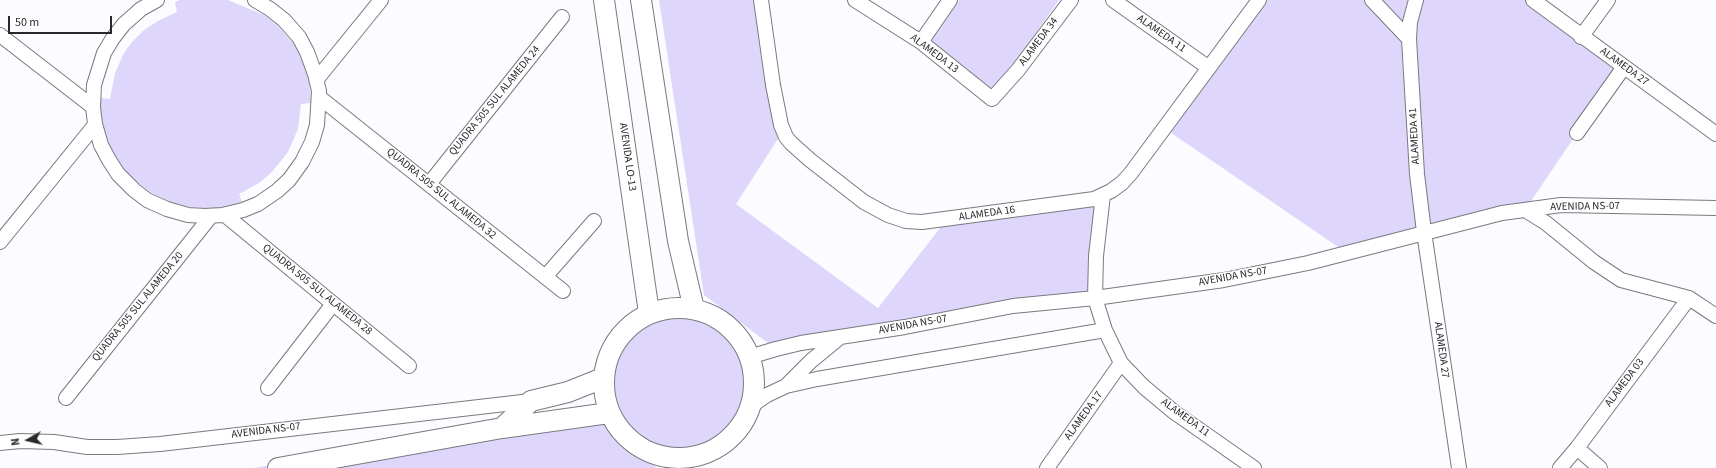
<!DOCTYPE html>
<style>
body{margin:0}
#map{position:relative;width:1716px;height:468px;overflow:hidden;background:#fcfbff;font-family:"Source Sans 3",sans-serif}
canvas{display:block}
.north{position:absolute;left:8px;top:420px;width:40px;height:40px;-webkit-text-stroke:3px #fff;paint-order:stroke;rotate:262deg;font-size:11px;font-weight:700;line-height:16px;text-align:center;color:#28272a}
.north::after{content:'';display:block;margin:auto;width:14px;height:18px;background:#28272a;clip-path:polygon(50% 0,100% 100%,50% 72%,0 100%)}
.scale{position:absolute;left:8px;top:16px;width:104px;height:18px;box-sizing:border-box;border:2px solid #28272a;border-top:0;padding-left:5px;font-size:12px;line-height:14px;white-space:nowrap;color:#28272a;-webkit-text-stroke:3px #fff;paint-order:stroke}
</style>
<div id="map">
<canvas width="1716" height="468"></canvas>
<div class="north">N</div>
<div class="scale">50 m</div>
</div>
<script>
const ctx = document.querySelector('canvas').getContext('2d');
ctx.lineJoin = 'round';
function fillPath(path, color) {
  ctx.fillStyle = color;
  ctx.fill(path, 'evenodd');
}
function toPath(rows) {
  const path = new Path2D();
  for (const r of rows) {
    if (r.length === 3) {
      path.moveTo(r[0] + r[2], r[1]);
      path.arc(r[0], r[1], r[2], 0, 2 * Math.PI);
      continue;
    }
    path.moveTo(r[0], r[1]);
    for (let i = 2; i < r.length; i += 2) path.lineTo(r[i], r[i + 1]);
  }
  return path;
}
function strokePath(path, color, width, dash) {
  ctx.strokeStyle = color;
  ctx.lineWidth = width;
  ctx.lineCap = dash ? 'butt' : 'round';
  ctx.setLineDash(dash || []);
  ctx.stroke(path);
}
function write(font, color, halo, rows, align = 'center') {
  ctx.font = font + ' "Source Sans 3",sans-serif';
  ctx.lineWidth = 3;
  ctx.setLineDash([]);
  ctx.textBaseline = 'middle';
  ctx.strokeStyle = halo;
  ctx.fillStyle = color;
  for (const [text, x, y, turn = 0] of rows) {
    ctx.save();
    ctx.translate(x, y);
    ctx.rotate((+turn || 0) * Math.PI / 180);
    ctx.textAlign = isNaN(turn) ? turn : align;
    if (halo) ctx.strokeText(text, 0, 0);
    ctx.fillText(text, 0, 0);
    ctx.restore();
  }
}
fillPath(toPath([
 [180,0,228,0,264,15,278,26,295,45,304,62,309,77,311,103,301,104,298,129,288,152,271,173,259,183,239,194,242,202,232,205,211,209,191,207,171,202,152,193,136,181,125,171,113,154,104,130,100,109,101,98,110,99,115,73,124,53,132,42,144,30,158,21,177,12,175,2],
 [659,0,762,0,783,131,736,204,878,308,947,219,1103,195,1095,298,776,349,704,295],
 [959,0,1059,0,990,98,927,44],
 [1259,0,1533,0,1624,67,1577,133,1525,210,1347,253,1164,128],
 [663,309,694,309,717,318,737,335,749,357,754,389,748,411,733,435,713,450,676,459,646,451,656,468,254,468,502,425,609,413,604,396,603,378,608,358,622,334,631,324,649,313]
]), '#dfd6fc');
const street = toPath([
 [157,0,141,9,124,24,113,38,104,53,94,85,93,107,95,124,101,145,109,160,118,174,134,190,147,200,167,209,188,215,205,216,222,215,243,210,258,204,277,191,289,180,302,162,312,142,317,125,319,91,315,74,307,52,299,37,284,20,270,9,255,0],
 [761,0,773,85,781,125,786,137,791,143,810,160,864,202,888,215,906,221,922,222,1094,199,1111,191,1122,183,1131,173,1259,0],
 [855,0,921,42,992,99,1018,70,1071,0],
 [1113,0,1209,68],
 [1372,0,1409,39],
 [1416,0,1410,22,1409,39,1417,174,1424,232,1459,468],
 [1533,0,1716,134],
 [0,35,93,107],
 [1581,37,1608,0],
 [921,42,950,0],
 [317,79,381,0],
 [319,97,563,291],
 [1577,133,1624,67],
 [429,184,562,17],
 [1103,195,1096,256,1095,298,1105,330,1121,363,1144,387,1174,412,1254,468],
 [1525,210,1546,223,1594,262,1621,280,1689,298,1716,316],
 [225,215,409,366],
 [0,242,95,125],
 [545,277,594,221],
 [749,357,776,349,801,343,905,327,1013,306,1095,298,1224,280,1308,263,1502,213,1561,205,1716,208],
 [786,386,811,361,839,338],
 [268,388,333,304],
 [66,398,211,216],
 [751,406,767,395,786,386,817,379,1105,330],
 [0,443,20,441,54,442,87,447,117,447,160,444,531,401],
 [1577,448,1600,468],
 [1047,468,1121,363],
 [1560,468,1577,448,1689,298]
]);
const secondary = toPath([
 [604,0,649,313],
 [641,0,678,241,694,309],
 [679,383,75],
 [502,428,531,401,568,392,603,378],
 [278,468,502,428,609,413]
]);
strokePath(street, '#7a797f', 16);
strokePath(secondary, '#7a797f', 22);
strokePath(street, '#fff', 14);
strokePath(secondary, '#fff', 20);
write('11px', '#28272a', '#fff', [
 ["ALAMEDA 11",1161,34,35],
 ["ALAMEDA 34",1039,42,-53],
 ["ALAMEDA 13",934,54,37],
 ["ALAMEDA 27",1624,67,36],
 ["QUADRA 505 SUL ALAMEDA 24",495,101,-51],
 ["ALAMEDA 41",1415,136,-93],
 ["AVENIDA LO-13",627,157,82],
 ["QUADRA 505 SUL ALAMEDA 32",441,194,39],
 ["AVENIDA NS-07",1585,207,-1],
 ["ALAMEDA 16",987,214,-8],
 ["AVENIDA NS-07",1233,277,-10],
 ["QUADRA 505 SUL ALAMEDA 28",317,290,39],
 ["QUADRA 505 SUL ALAMEDA 20",138,307,-51],
 ["AVENIDA NS-07",913,325,-10],
 ["ALAMEDA 27",1441,350,82],
 ["ALAMEDA 03",1625,383,-53],
 ["ALAMEDA 17",1084,416,-54],
 ["ALAMEDA 11",1185,418,36],
 ["AVENIDA NS-07",266,431,-7]
]);
</script>
